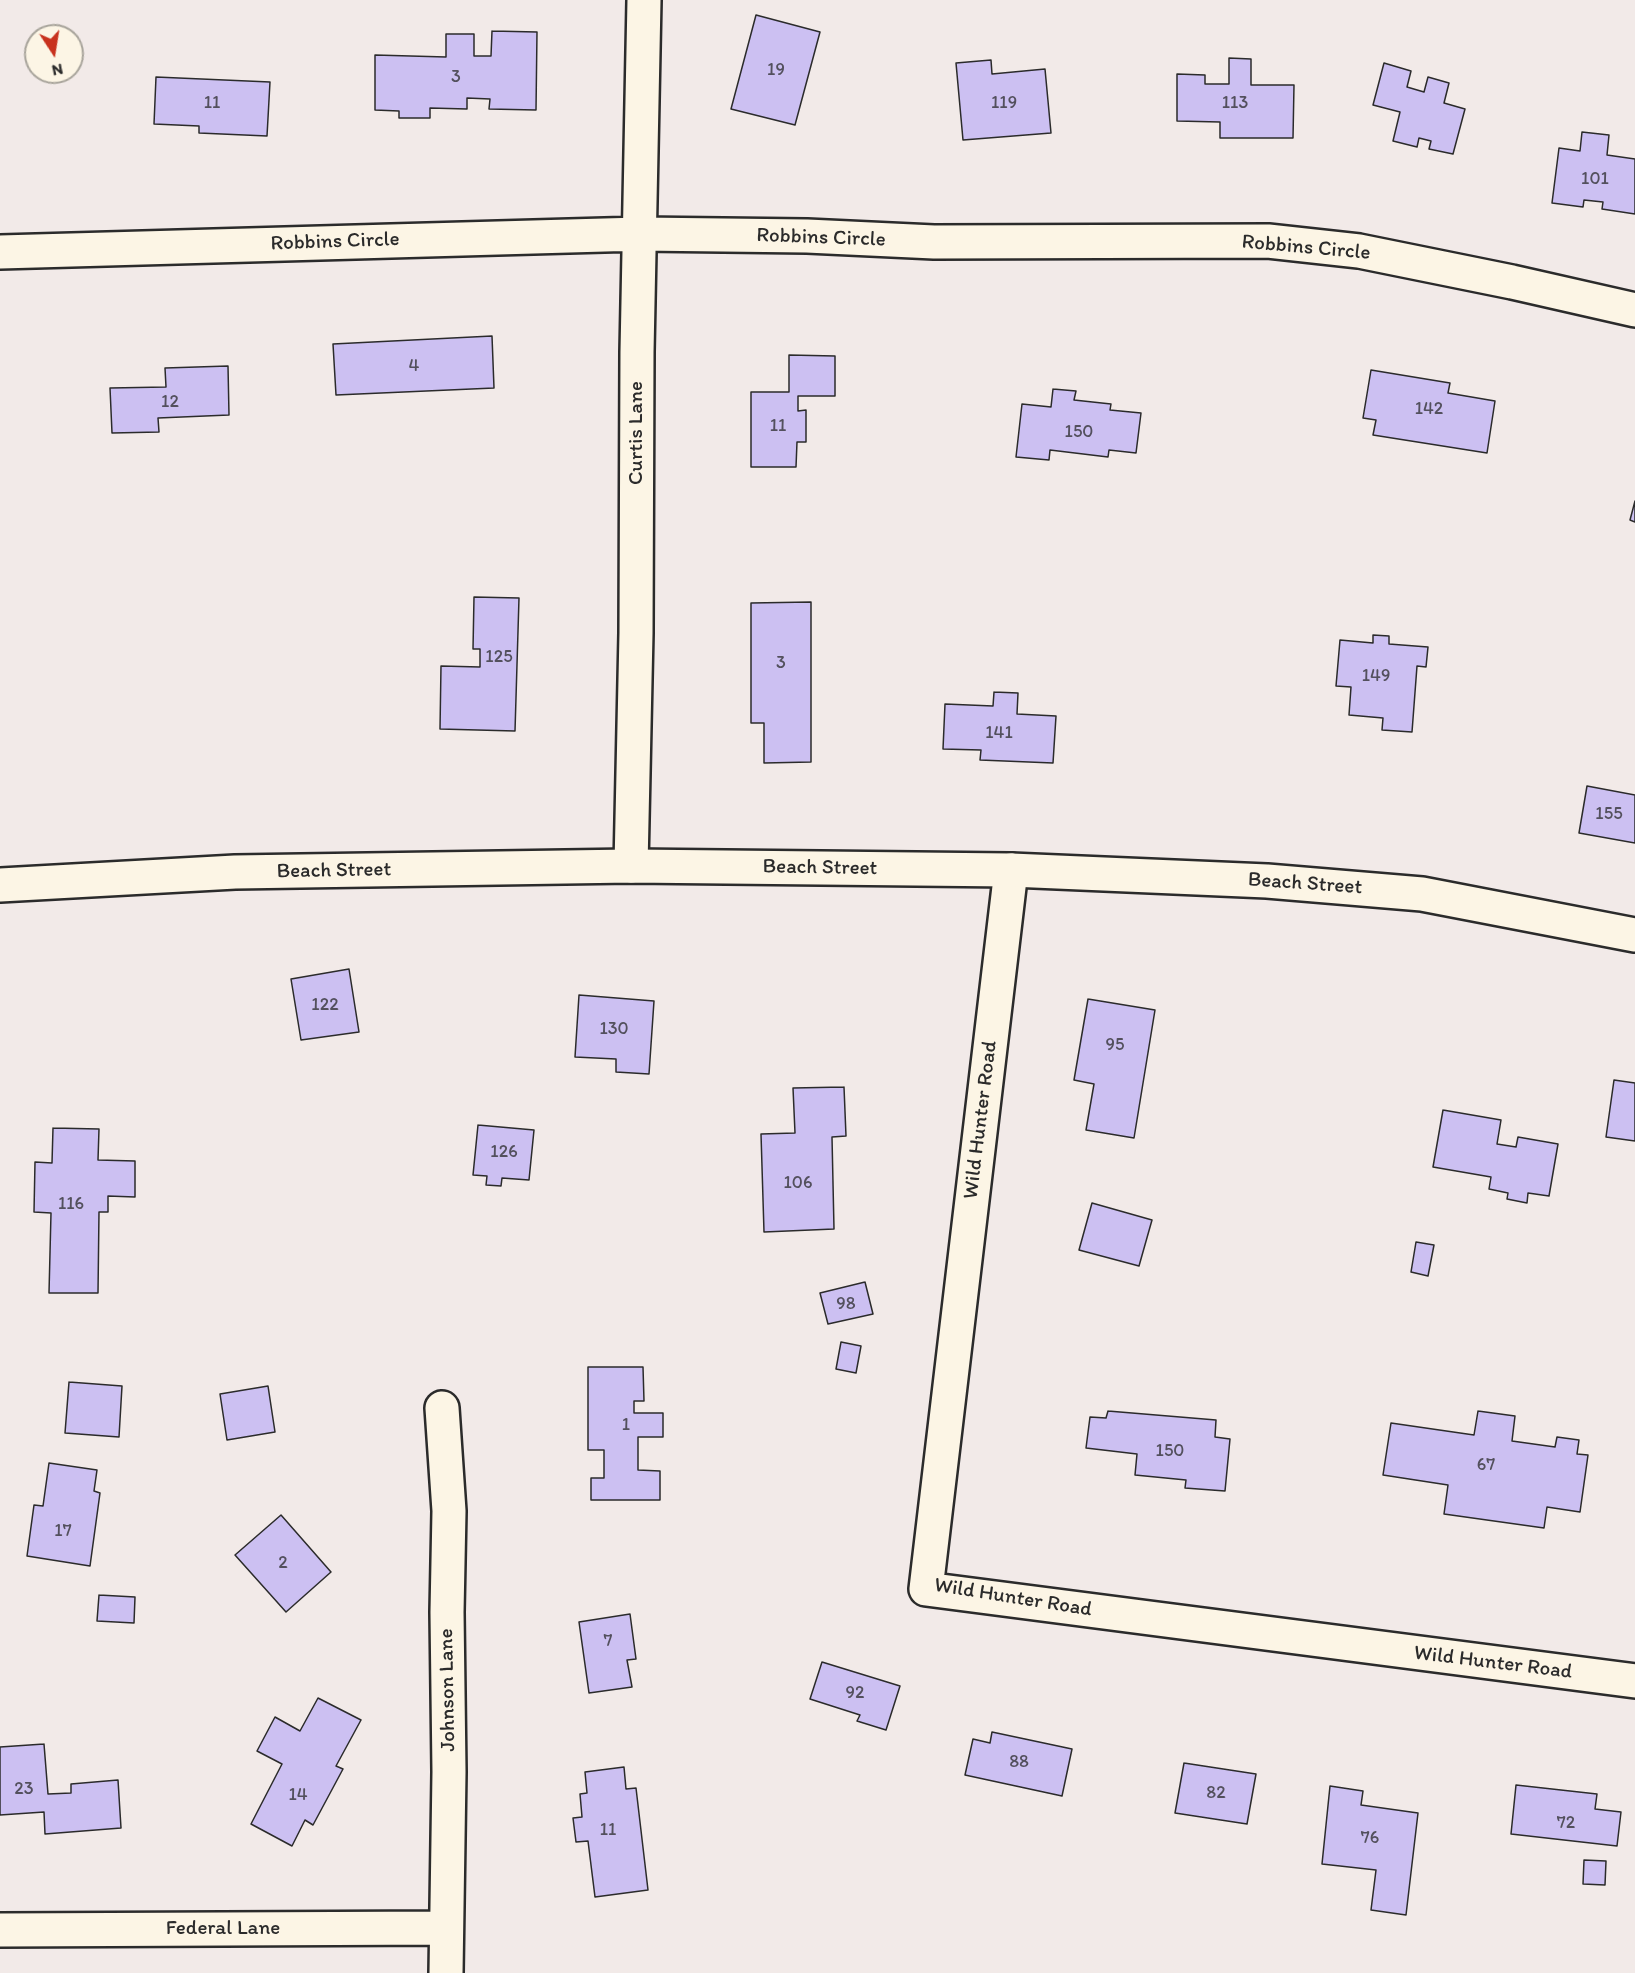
<!DOCTYPE html>
<style>
body{margin:0}
#map{position:relative;width:1635px;height:1973px;overflow:hidden;background:#f2eae8;font-family:Itim,sans-serif}
canvas{display:block}
.north{position:absolute;left:24px;top:24px;width:60px;height:60px;box-sizing:border-box;background:#fcf5e5;border:2px solid #a8a49b;border-radius:50%;rotate:168deg;font-size:16px;font-weight:700;line-height:24px;text-align:center;color:#2b2b2b}
.north::after{content:'';display:block;margin:auto;width:21px;height:27px;background:#c8321e;clip-path:polygon(50% 0,100% 100%,50% 72%,0 100%)}
</style>
<div id="map">
<canvas width="1635" height="1973"></canvas>
<div class="north">N</div>
</div>
<script>
const ctx = document.querySelector('canvas').getContext('2d');
ctx.lineJoin = 'round';
function fillPath(path, color) {
  ctx.fillStyle = color;
  ctx.fill(path, 'evenodd');
}
function toPath(rows) {
  const path = new Path2D();
  for (const r of rows) {
    path.moveTo(r[0], r[1]);
    for (let i = 2; i < r.length; i += 2) path.lineTo(r[i], r[i + 1]);
  }
  return path;
}
function strokePath(path, color, width, dash) {
  ctx.strokeStyle = color;
  ctx.lineWidth = width;
  ctx.lineCap = dash ? 'butt' : 'round';
  ctx.setLineDash(dash || []);
  ctx.stroke(path);
}
function write(font, color, halo, rows, align = 'center') {
  ctx.font = font + ' Itim,sans-serif';
  ctx.lineWidth = 6;
  ctx.setLineDash([]);
  ctx.textBaseline = 'middle';
  ctx.strokeStyle = halo;
  ctx.fillStyle = color;
  for (const [text, x, y, turn = 0] of rows) {
    ctx.save();
    ctx.translate(x, y);
    ctx.rotate((+turn || 0) * Math.PI / 180);
    ctx.textAlign = isNaN(turn) ? turn : align;
    if (halo) ctx.strokeText(text, 0, 0);
    ctx.fillText(text, 0, 0);
    ctx.restore();
  }
}
const building = toPath([
 [756,15,820,32,795,125,731,109,756,15],
 [492,31,537,32,536,110,489,109,490,99,467,98,467,109,430,108,430,118,399,118,399,111,375,110,375,55,446,57,446,34,474,34,474,56,491,56,492,31],
 [1229,58,1251,59,1251,85,1294,85,1293,138,1220,138,1220,122,1177,121,1177,74,1205,75,1205,84,1229,84,1229,58],
 [991,60,992,74,1045,69,1051,133,963,140,956,63,991,60],
 [1384,63,1411,71,1407,87,1424,92,1428,77,1449,83,1444,103,1465,109,1453,154,1429,149,1431,141,1419,138,1417,147,1393,141,1400,112,1373,105,1384,63],
 [156,77,270,82,267,136,199,133,199,126,154,124,156,77],
 [1582,132,1609,135,1607,155,1635,159,1635,214,1602,209,1603,202,1584,200,1583,207,1552,203,1559,148,1580,151,1582,132],
 [492,336,494,388,336,395,333,344,492,336],
 [789,355,835,356,835,396,798,396,798,411,806,410,806,442,797,442,796,467,751,467,751,392,789,392,789,355],
 [228,366,229,415,158,418,159,432,112,433,110,388,166,387,165,368,228,366],
 [1371,370,1450,383,1448,393,1495,401,1487,453,1373,435,1376,420,1363,418,1371,370],
 [1053,389,1076,391,1074,400,1111,404,1110,410,1141,413,1136,453,1109,450,1108,457,1050,450,1049,460,1016,457,1022,404,1051,407,1053,389],
 [1635,501,1635,522,1630,520,1635,501],
 [474,597,519,598,515,731,440,729,441,666,480,667,480,649,473,649,474,597],
 [811,602,811,762,764,763,764,723,751,723,751,603,811,602],
 [1373,635,1389,636,1389,644,1428,647,1426,667,1417,666,1412,732,1382,730,1383,718,1349,715,1351,687,1336,686,1340,640,1373,643,1373,635],
 [994,692,1018,693,1017,714,1056,716,1053,763,980,760,981,750,943,749,945,704,993,706,994,692],
 [1587,786,1635,795,1635,843,1579,833,1587,786],
 [349,969,359,1032,301,1040,291,979,349,969],
 [579,995,654,1001,649,1074,616,1072,616,1059,575,1057,579,995],
 [1088,999,1155,1010,1134,1138,1086,1130,1094,1084,1074,1080,1088,999],
 [1614,1080,1635,1083,1635,1141,1606,1137,1614,1080],
 [844,1087,846,1136,832,1137,834,1229,764,1232,761,1134,795,1133,793,1088,844,1087],
 [1443,1110,1501,1120,1497,1144,1516,1147,1518,1137,1558,1144,1549,1196,1528,1193,1527,1203,1507,1199,1508,1193,1489,1189,1491,1177,1433,1167,1443,1110],
 [478,1125,534,1130,529,1180,502,1178,501,1186,486,1185,487,1176,473,1175,478,1125],
 [53,1128,99,1129,98,1160,135,1161,135,1197,108,1196,108,1212,99,1212,98,1293,49,1293,51,1213,34,1212,35,1162,52,1163,53,1128],
 [1092,1203,1152,1220,1139,1266,1079,1250,1092,1203],
 [1416,1242,1434,1245,1428,1276,1411,1272,1416,1242],
 [865,1282,873,1314,828,1324,820,1293,865,1282],
 [841,1342,861,1346,856,1373,836,1369,841,1342],
 [588,1367,643,1367,644,1401,634,1401,634,1413,663,1413,663,1437,638,1437,638,1470,660,1471,660,1500,591,1500,591,1478,604,1478,604,1450,588,1450,588,1367],
 [69,1382,122,1386,119,1437,65,1433,69,1382],
 [268,1386,275,1432,227,1440,220,1394,268,1386],
 [1108,1411,1216,1420,1215,1437,1230,1439,1225,1491,1185,1488,1186,1480,1135,1475,1137,1454,1086,1448,1090,1417,1106,1418,1108,1411],
 [1478,1411,1515,1416,1512,1441,1555,1447,1557,1437,1579,1440,1577,1454,1588,1455,1580,1512,1547,1507,1544,1528,1444,1514,1448,1485,1383,1475,1391,1423,1474,1435,1478,1411],
 [49,1463,97,1470,94,1491,100,1493,90,1566,27,1556,34,1505,43,1506,49,1463],
 [281,1515,331,1572,286,1612,235,1555,281,1515],
 [99,1595,135,1597,134,1623,97,1621,99,1595],
 [630,1614,636,1659,627,1660,632,1687,589,1693,579,1622,630,1614],
 [822,1662,900,1686,886,1730,857,1721,860,1715,810,1699,822,1662],
 [318,1698,361,1720,336,1766,343,1769,313,1825,305,1820,292,1846,251,1824,282,1764,257,1751,275,1717,300,1731,318,1698],
 [992,1732,1072,1749,1062,1796,965,1775,973,1739,990,1743,992,1732],
 [44,1744,48,1794,71,1793,71,1784,118,1780,121,1828,45,1834,44,1812,0,1815,0,1747,44,1744],
 [1184,1763,1256,1774,1247,1824,1175,1813,1184,1763],
 [624,1767,626,1789,636,1788,648,1890,595,1897,588,1841,576,1842,573,1818,582,1817,580,1794,587,1793,585,1772,624,1767],
 [1516,1785,1597,1794,1595,1809,1621,1812,1617,1846,1511,1834,1516,1785],
 [1330,1786,1363,1791,1361,1805,1418,1813,1406,1915,1371,1910,1376,1870,1322,1864,1330,1786],
 [1584,1860,1606,1861,1605,1885,1583,1884,1584,1860]
]);
fillPath(building, '#ccc0f2');
strokePath(building, '#2b2b2b', 1.5);
const minor = toPath([
 [0,252,640,234,807,236,934,242,1268,241,1359,251,1512,282,1635,310],
 [631,866,636,633,637,352,644,0],
 [1011,870,926,1589,1635,1681],
 [442,1408,449,1511,447,1612,449,1772,446,1973],
 [0,1930,446,1928]
]);
const tertiary = toPath([
 [0,885,235,872,631,866,1011,870,1267,881,1422,894,1635,935]
]);
strokePath(minor, '#2b2b2b', 38);
strokePath(tertiary, '#2b2b2b', 38);
strokePath(minor, '#fcf5e5', 33);
strokePath(tertiary, '#fcf5e5', 33);
write('18px', '#53505d', null, [
 ["19",776,70],
 ["3",456,77],
 ["11",212,103],
 ["119",1004,103],
 ["113",1235,103],
 ["101",1595,179],
 ["4",414,366],
 ["12",170,402],
 ["142",1429,409],
 ["11",778,426],
 ["150",1079,432],
 ["125",499,657],
 ["3",781,663],
 ["149",1376,676],
 ["141",999,733],
 ["155",1609,814],
 ["122",325,1005],
 ["130",614,1029],
 ["95",1115,1045],
 ["126",504,1152],
 ["106",798,1183],
 ["116",71,1204],
 ["98",846,1304],
 ["1",626,1425],
 ["150",1170,1451],
 ["67",1486,1465],
 ["17",63,1531],
 ["2",283,1563],
 ["7",608,1641],
 ["92",855,1693],
 ["88",1019,1762],
 ["23",24,1789],
 ["82",1216,1793],
 ["14",298,1795],
 ["72",1566,1823],
 ["11",608,1830],
 ["76",1370,1838]
]);
write('21px', '#2b2b2b', '#fcf5e5', [
 ["Robbins Circle",821,238,2],
 ["Robbins Circle",335,242,-2],
 ["Robbins Circle",1306,248,5],
 ["Curtis Lane",637,433,-90],
 ["Beach Street",820,868,1],
 ["Beach Street",334,871,-1],
 ["Beach Street",1305,884,4],
 ["Wild Hunter Road",981,1120,-83],
 ["Wild Hunter Road",1013,1598,9],
 ["Wild Hunter Road",1493,1663,7],
 ["Johnson Lane",448,1690,-91],
 ["Federal Lane",223,1929]
]);
</script>
